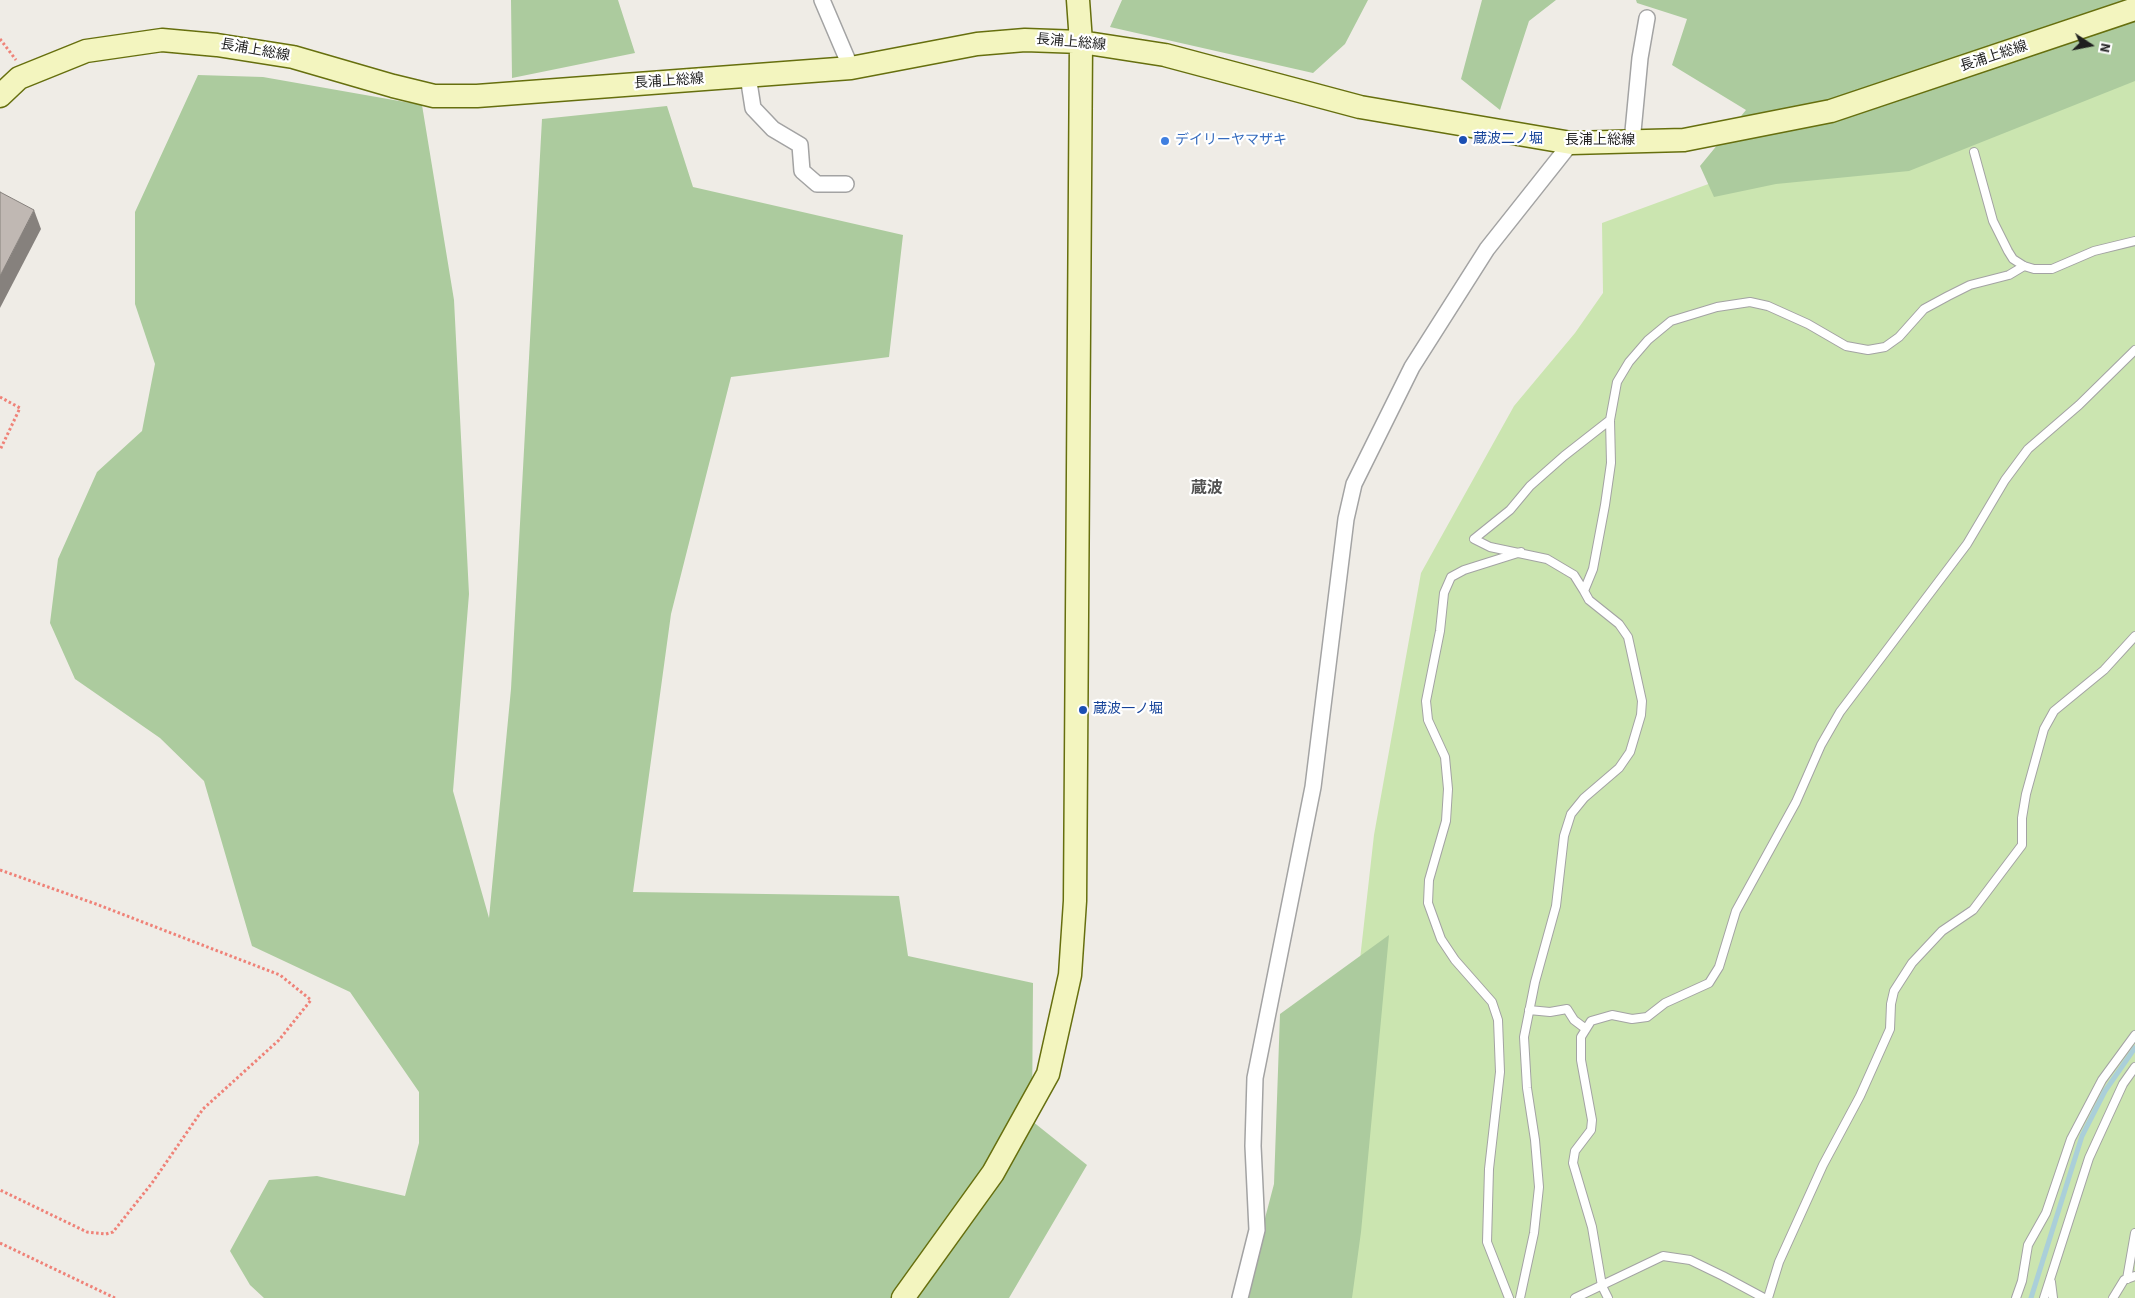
<!DOCTYPE html>
<meta charset="utf-8">
<style>
body{margin:0}
#map{position:relative;width:2135px;height:1298px;overflow:hidden;background:#efece6;font-family:"Source Sans 3",sans-serif}
canvas{display:block}
.north{position:absolute;left:2065px;top:20px;width:50px;height:50px;-webkit-text-stroke:4px #fff;paint-order:stroke;rotate:101deg;font-size:14px;font-weight:700;line-height:20px;text-align:center;color:#1f1f1f}
.north::after{content:'';display:block;margin:auto;width:18px;height:22px;background:#1f1f1f;clip-path:polygon(50% 0,100% 100%,50% 72%,0 100%)}
</style>
<div id="map">
<canvas width="2135" height="1298"></canvas>
<div class="north">N</div>
</div>
<script>
const ctx = document.querySelector('canvas').getContext('2d');
ctx.lineJoin = 'round';
function fillPath(path, color) {
  ctx.fillStyle = color;
  ctx.fill(path, 'evenodd');
}
function toPath(rows) {
  const path = new Path2D();
  for (const r of rows) {
    path.moveTo(r[0], r[1]);
    for (let i = 2; i < r.length; i += 2) path.lineTo(r[i], r[i + 1]);
  }
  return path;
}
function strokePath(path, color, width, dash) {
  ctx.strokeStyle = color;
  ctx.lineWidth = width;
  ctx.lineCap = dash ? 'butt' : 'round';
  ctx.setLineDash(dash || []);
  ctx.stroke(path);
}
function write(font, color, halo, rows, align = 'center') {
  ctx.font = font + ' "Source Sans 3","Noto Sans JP",sans-serif';
  ctx.lineWidth = 4.5;
  ctx.setLineDash([]);
  ctx.textBaseline = 'middle';
  ctx.strokeStyle = halo;
  ctx.fillStyle = color;
  for (const [text, x, y, turn = 0] of rows) {
    ctx.save();
    ctx.translate(x, y);
    ctx.rotate((+turn || 0) * Math.PI / 180);
    ctx.textAlign = isNaN(turn) ? turn : align;
    if (halo) ctx.strokeText(text, 0, 0);
    ctx.fillText(text, 0, 0);
    ctx.restore();
  }
}
fillPath(toPath([
 [2135,41,2135,1298,1333,1298,1351,1039,1374,835,1421,573,1514,406,1575,333,1603,293,1602,223,1793,153]
]), '#cbe5b0');
fillPath(toPath([
 [511,0,618,0,635,53,512,78],
 [1122,0,1368,0,1345,44,1313,73,1110,27],
 [1482,0,1556,0,1529,21,1500,110,1461,79],
 [1636,0,2135,0,2135,81,1909,171,1776,184,1714,197,1700,166,1746,110,1672,65,1687,19,1637,3],
 [198,75,263,77,422,105,454,300,469,594,453,791,489,918,511,689,542,119,667,106,693,187,903,235,889,357,731,377,671,614,633,892,899,896,908,956,1033,983,1032,1121,1087,1165,1009,1298,264,1298,250,1285,230,1251,269,1180,317,1176,405,1196,419,1143,419,1092,350,992,252,946,204,781,160,738,75,679,50,623,58,559,97,472,142,431,155,364,135,304,135,212],
 [1389,935,1361,1232,1352,1298,1244,1298,1274,1184,1280,1014]
]), '#accb9e');
strokePath(toPath([
 [2031,1298,2082,1136,2105,1091,2135,1048]
]), '#aacfd9', 5);
const lane = toPath([
 [1974,152,1993,221,2008,251,2013,259,2024,266,2034,269,2052,269,2094,251,2135,241],
 [1584,591,1574,575,1547,559,1490,547,1474,539,1510,510,1530,486,1564,456,1610,420],
 [1529,1010,1550,1012,1567,1009,1574,1020,1586,1029],
 [2127,1279,2135,1233],
 [2051,1282,2053,1298],
 [1509,1298,1487,1242,1489,1169,1500,1072,1498,1020,1492,1002,1455,960,1441,939,1428,903,1429,880,1446,821,1448,789,1445,757,1428,720,1426,701,1440,631,1444,593,1451,577,1464,570,1521,552],
 [1520,1298,1534,1233,1539,1187,1535,1140,1527,1088,1524,1037,1535,982,1556,906,1564,836,1571,814,1584,798,1619,768,1630,752,1641,715,1642,701,1628,637,1619,624,1589,600,1584,591,1593,569,1605,505,1611,463,1610,420,1617,382,1629,362,1648,340,1671,321,1717,307,1750,302,1768,306,1808,324,1846,346,1868,350,1885,347,1899,337,1924,309,1948,296,1970,285,2009,275,2024,266],
 [1575,1298,1663,1256,1690,1260,1723,1276,1764,1298],
 [1608,1298,1602,1286,1592,1227,1573,1163,1575,1151,1591,1130,1592,1120,1581,1060,1581,1037,1591,1021,1612,1015,1632,1019,1647,1017,1665,1003,1709,983,1719,967,1736,911,1796,802,1821,745,1840,712,1967,544,2005,480,2028,449,2079,405,2135,350],
 [1768,1298,1779,1262,1823,1165,1860,1096,1890,1029,1891,1004,1894,991,1912,963,1942,931,1973,910,2022,845,2022,818,2026,794,2044,729,2054,711,2104,670,2135,636],
 [2016,1298,2022,1281,2028,1245,2046,1213,2071,1139,2102,1080,2135,1035],
 [2044,1298,2089,1158,2123,1084,2135,1067],
 [2113,1298,2124,1280,2135,1276]
]);
const street = toPath([
 [822,0,851,68],
 [748,76,753,108,773,129,800,145,802,171,817,184,846,184],
 [1632,142,1640,58,1647,18],
 [1240,1298,1257,1230,1253,1146,1255,1078,1313,787,1346,519,1354,484,1412,367,1487,249,1571,143]
]);
const secondary = toPath([
 [0,96,19,78,86,51,162,40,217,45,293,57,393,86,434,96,477,96,851,68,977,44,1025,40,1081,42,1165,55,1360,107,1571,143,1684,140,1831,111,2135,9],
 [903,1298,993,1173,1048,1074,1070,975,1075,901,1081,42,1078,0]
]);
strokePath(lane, '#a3a3a3', 10);
strokePath(street, '#a3a3a3', 18);
strokePath(secondary, '#666f0e', 25);
strokePath(toPath([
 [0,39,16,60],
 [0,397,20,408,0,450],
 [0,870,96,904,280,975,311,1000,279,1040,203,1109,152,1183,113,1232,106,1234,87,1232,0,1190],
 [0,1243,115,1298]
]), '#ef8278', 3, [2.5, 2.5]);
strokePath(lane, '#fff', 8);
strokePath(street, '#fff', 15);
strokePath(secondary, '#f3f5bf', 22);
fillPath(toPath([
 [34,210,41,229,0,308,0,276]
]), '#86817d');
const building = toPath([
 [0,192,34,210,0,276,0,192]
]);
fillPath(building, '#c0b8b3');
strokePath(building, '#86817d', 1);
for (const [x, y, r, color] of [
 [1463,140,5,"#1a4fb4"],
 [1165,141,5,"#3f7fe0"],
 [1083,710,5,"#1a4fb4"]
]) {
  const dot = new Path2D();
  dot.arc(x, y, r, 0, 2 * Math.PI);
  ctx.fillStyle = color;
  ctx.fill(dot);
  strokePath(dot, '#fff', 2);
}
write('14px', '#1f1f1f', '#fff', [
 ["長浦上総線",1071,43,5],
 ["長浦上総線",255,51,10],
 ["長浦上総線",1994,57,-18],
 ["長浦上総線",669,82,-4],
 ["長浦上総線",1600,141]
]);
write('14px', '#164399', '#fff', [
 ["蔵波二ノ堀",1473,140],
 ["蔵波一ノ堀",1093,710]
], 'left');
write('14px', '#366cbe', '#fff', [
 ["デイリーヤマザキ",1175,141]
], 'left');
write('bold 16px', '#525252', '#fff', [
 ["蔵波",1207,489]
]);
</script>
